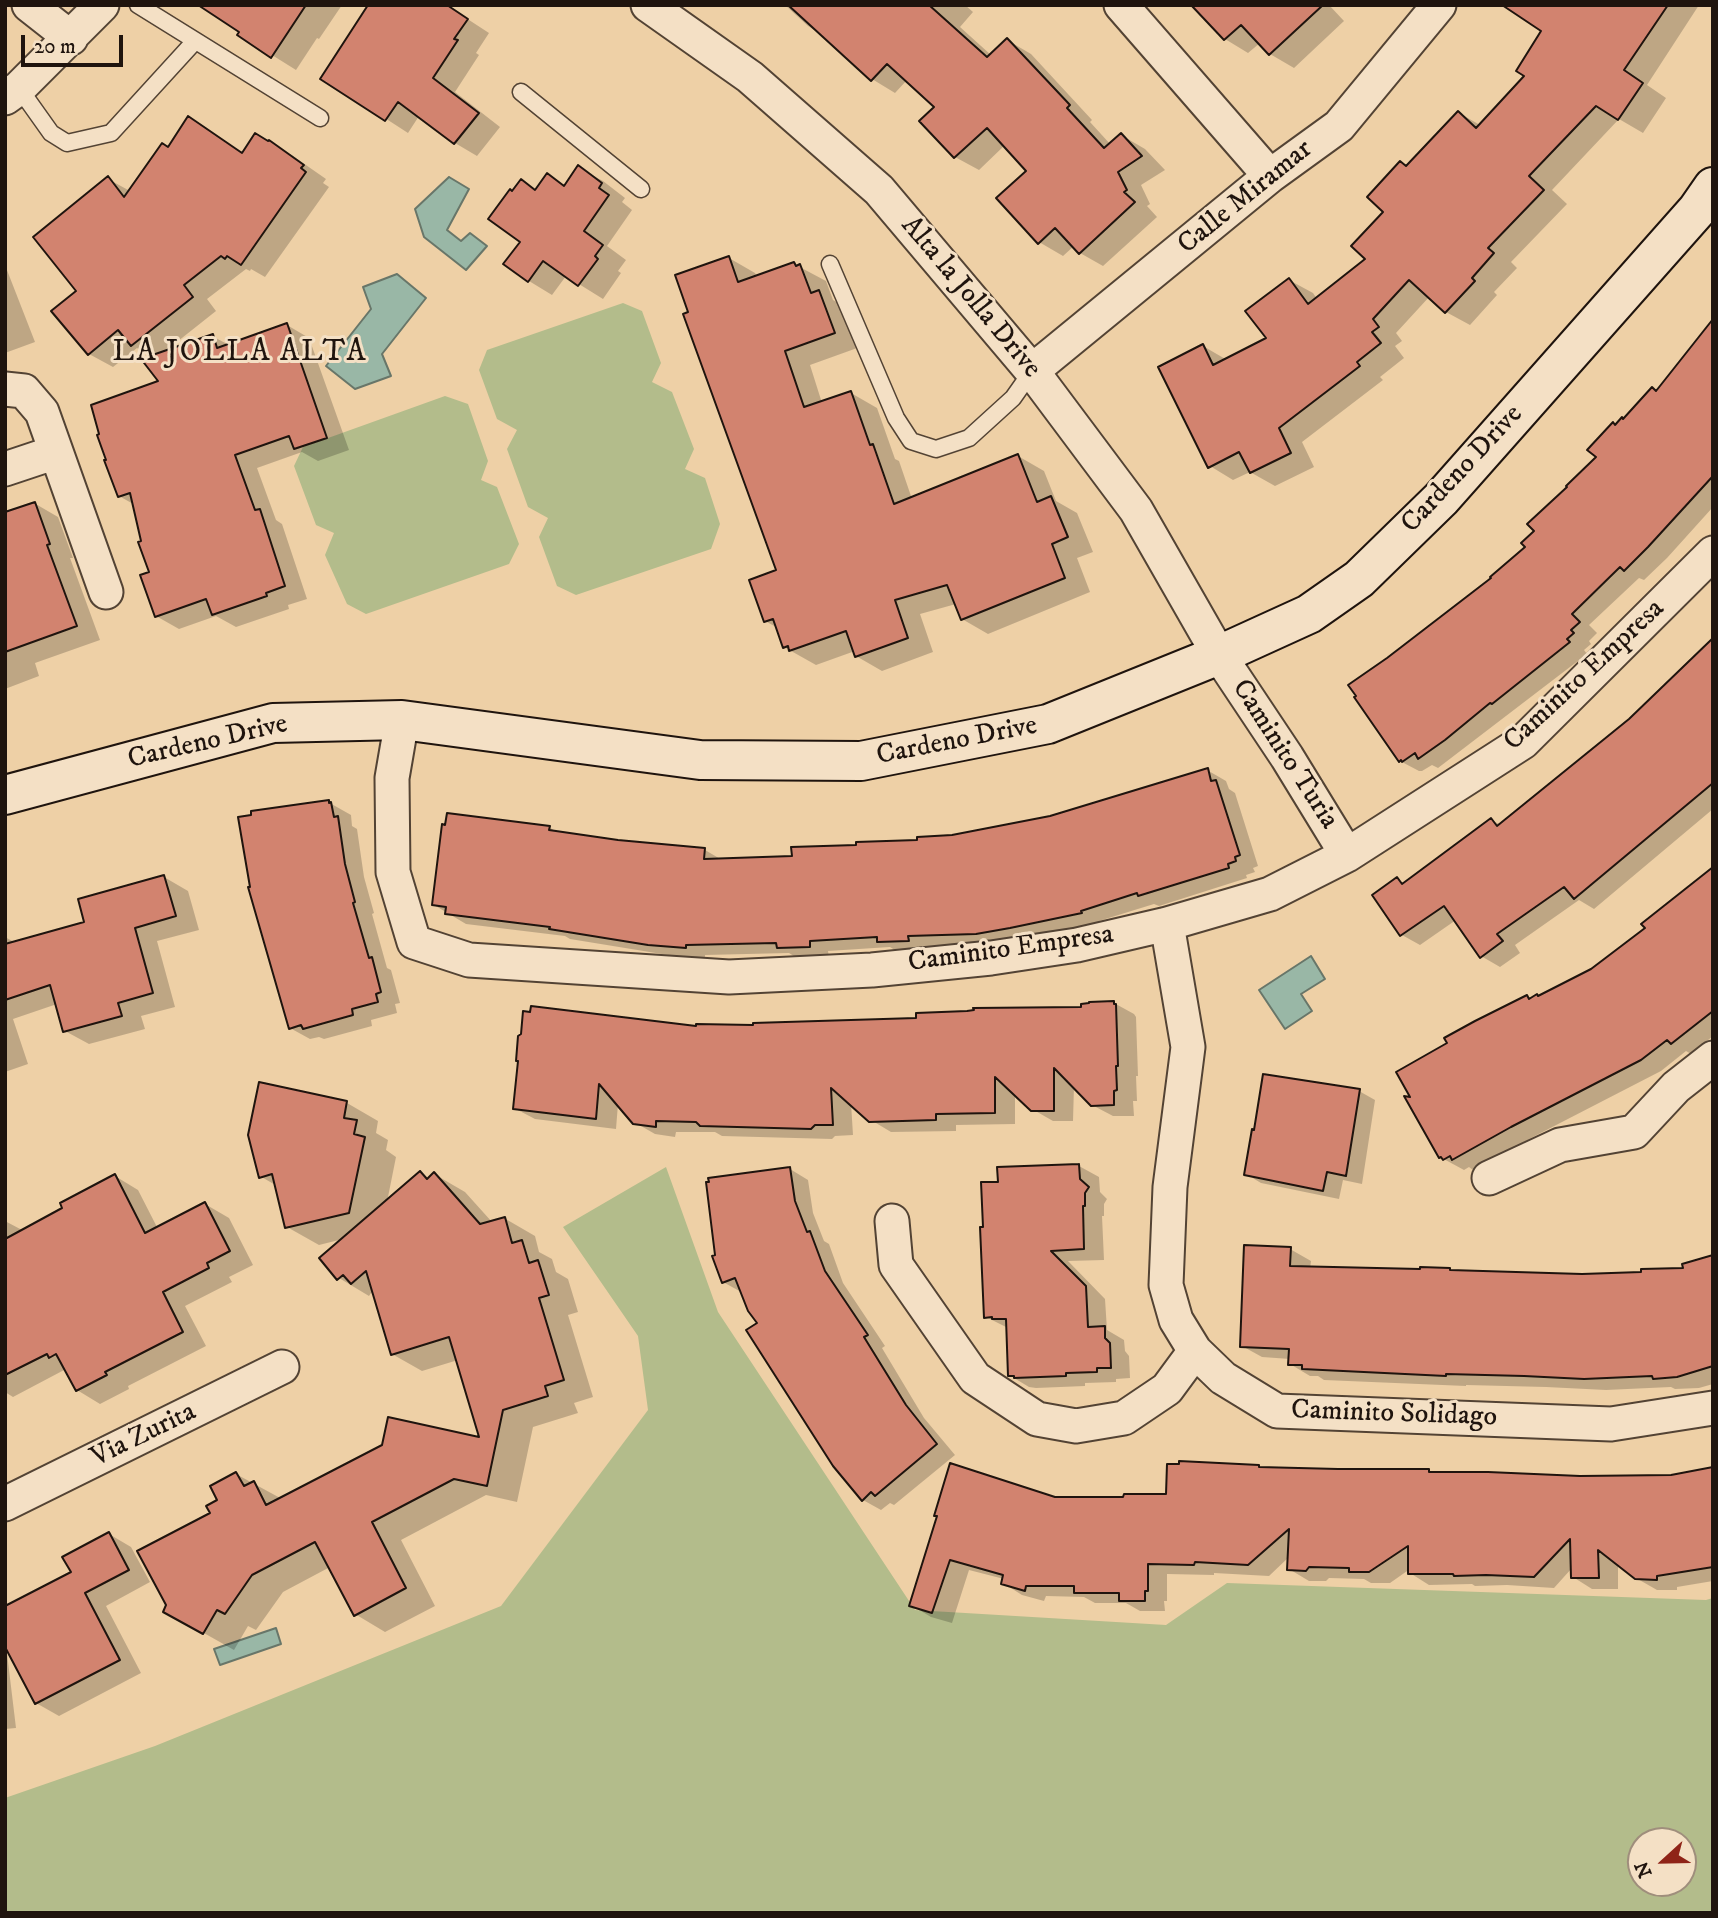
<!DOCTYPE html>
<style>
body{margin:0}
#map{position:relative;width:1718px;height:1918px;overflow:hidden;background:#eed0a6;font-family:"IM FELL DW Pica",serif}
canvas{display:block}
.frame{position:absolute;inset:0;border:7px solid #1f140e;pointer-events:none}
.north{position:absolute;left:1627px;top:1827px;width:70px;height:70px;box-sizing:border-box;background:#f4e0c5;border:2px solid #9f8e7c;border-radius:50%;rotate:248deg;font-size:19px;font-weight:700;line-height:28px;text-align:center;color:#1f140e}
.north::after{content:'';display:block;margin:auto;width:24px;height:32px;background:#8f2418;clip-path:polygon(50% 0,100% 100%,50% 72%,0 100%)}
.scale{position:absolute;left:21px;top:35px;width:102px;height:32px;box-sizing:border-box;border:4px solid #1f140e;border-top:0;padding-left:9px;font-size:21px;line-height:24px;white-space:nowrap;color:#1f140e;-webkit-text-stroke:5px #f4e0c5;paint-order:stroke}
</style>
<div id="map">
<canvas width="1718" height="1918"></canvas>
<div class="frame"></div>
<div class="north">N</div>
<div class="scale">20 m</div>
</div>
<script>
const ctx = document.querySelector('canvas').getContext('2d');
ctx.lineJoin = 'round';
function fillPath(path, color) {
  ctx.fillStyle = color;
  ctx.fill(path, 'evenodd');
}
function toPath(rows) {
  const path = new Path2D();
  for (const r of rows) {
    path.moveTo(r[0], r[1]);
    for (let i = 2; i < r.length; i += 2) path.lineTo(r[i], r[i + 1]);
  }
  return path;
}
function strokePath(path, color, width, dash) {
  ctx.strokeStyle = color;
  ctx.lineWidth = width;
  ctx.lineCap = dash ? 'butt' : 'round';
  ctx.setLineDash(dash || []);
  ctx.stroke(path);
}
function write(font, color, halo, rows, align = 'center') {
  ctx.font = font + ' "IM FELL DW Pica",serif';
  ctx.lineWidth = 6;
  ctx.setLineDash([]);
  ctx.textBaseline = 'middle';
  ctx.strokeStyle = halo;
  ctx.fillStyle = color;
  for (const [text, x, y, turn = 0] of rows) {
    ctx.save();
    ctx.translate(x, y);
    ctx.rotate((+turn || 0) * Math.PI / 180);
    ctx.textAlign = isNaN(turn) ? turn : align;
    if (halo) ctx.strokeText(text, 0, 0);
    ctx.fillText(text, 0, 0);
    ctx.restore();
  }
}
fillPath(toPath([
 [623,303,642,311,661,363,652,382,672,392,694,449,685,469,705,478,720,524,711,549,576,595,557,586,539,537,548,518,528,507,507,449,517,430,497,419,479,370,487,350],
 [445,396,468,404,488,461,481,480,497,487,519,544,509,564,366,614,347,604,325,555,334,533,316,525,294,466,303,447],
 [666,1167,718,1312,915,1610,1166,1625,1227,1583,1706,1600,1713,1598,1713,1913,5,1913,5,1798,155,1746,501,1606,648,1410,638,1336,563,1227],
 [1641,1841,1683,1841,1683,1883,1641,1883]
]), '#b3bc8b');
const water = toPath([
 [449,177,469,189,447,230,461,241,470,233,487,246,466,270,424,237,415,209,449,177],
 [397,274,426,298,382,354,391,376,355,389,326,366,371,309,363,287,397,274],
 [1311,956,1325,979,1301,994,1312,1011,1285,1029,1259,990,1311,956],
 [276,1628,281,1644,220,1665,214,1649,276,1628]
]);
fillPath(water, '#99b7a6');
strokePath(water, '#687669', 2);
fillPath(toPath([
 [201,5,342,5,319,39,317,38,296,70,240,35,242,32],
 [446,5,489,33,476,53,479,55,455,92,500,127,477,156,455,143,419,116,408,133,323,78],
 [785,5,965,5,973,12,960,27,991,55,1007,40,1031,54,1092,120,1090,122,1111,145,1121,135,1145,149,1165,170,1141,185,1150,204,1147,206,1157,217,1103,266,1080,253,1074,246,1063,256,1039,242,1029,171,1005,145,979,170,955,157,936,107,907,80,895,93,872,79,821,34,808,26],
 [1193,5,1329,5,1344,21,1294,68,1270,54,1260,43,1248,53,1225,39],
 [1534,5,1699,5,1647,85,1666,98,1643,133,1619,119,1552,190,1567,204,1511,262,1517,268,1494,292,1497,295,1470,325,1446,312,1430,296,1396,333,1402,341,1395,346,1404,358,1380,377,1383,380,1302,442,1314,467,1275,486,1250,472,1233,480,1210,466,1203,346,1227,360,1269,339,1289,280,1313,293,1317,299,1368,259,1401,163,1408,167,1459,113,1480,125,1527,76,1544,31],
 [189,119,243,154,269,142,293,156,326,179,323,183,329,187,265,277,251,269,250,271,246,269,207,299,216,311,163,353,212,336,229,345,287,325,309,338,349,450,318,461,302,452,257,468,276,520,282,524,307,599,288,605,289,609,236,627,216,616,179,629,156,616,151,573,135,505,119,496,161,382,153,357,137,348,113,367,89,354,78,292,108,179,130,191,168,149],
 [579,168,603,181,625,198,622,202,632,210,607,246,626,260,618,271,621,273,603,299,566,276,552,295,529,281,513,193,521,181,537,190,548,176,566,186],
 [729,258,755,273,757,277,794,264,826,281,833,300,845,307,860,347,810,365,822,403,851,393,877,408,895,459,899,461,912,499,1018,456,1044,471,1056,501,1077,513,1093,552,1077,558,1090,592,988,634,962,619,956,604,920,614,933,652,882,671,856,656,855,651,816,665,784,647,778,628,765,621,778,572,691,313],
 [5,265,35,342,5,353],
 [1713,321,1713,507,1667,558,1644,580,1639,578,1589,625,1597,633,1589,641,1591,644,1584,650,1587,654,1438,768,1432,765,1422,771,1419,771,1400,761,1388,660,1493,578,1528,547,1598,457,1616,426,1657,392],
 [34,503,58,517,73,558,70,558,100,640,35,663,39,676,5,689,5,514],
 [1713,641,1713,809,1594,909,1579,900,1515,945,1520,953,1500,967,1481,956,1456,920,1420,945,1402,935,1397,879,1405,884,1491,820,1501,825,1630,720],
 [1207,770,1226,781,1229,789,1235,793,1258,866,1253,868,1255,872,1246,875,1247,878,1159,906,1154,904,1099,921,1100,923,1030,938,996,944,927,946,927,951,898,952,890,947,828,951,829,957,797,958,789,953,705,955,705,958,668,955,570,939,565,936,466,924,434,905,549,827,558,833,618,842,705,850,722,860,793,858,919,842,1051,818],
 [328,802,351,815,352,826,357,829,364,877,374,913,372,914,387,968,391,970,400,1003,395,1004,397,1013,371,1020,372,1026,324,1039,319,1037,310,1039,290,1028],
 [1713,869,1713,1036,1691,1054,1686,1051,1661,1071,1531,1138,1473,1170,1469,1167,1464,1170,1440,1157,1414,1099,1527,997,1531,1000,1539,997,1592,970,1647,928],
 [164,877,188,891,199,930,157,941,175,1007,141,1016,145,1029,89,1044,65,1031,57,1004,13,1019,28,1064,5,1072,5,937,16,943,86,924],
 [1114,1003,1134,1014,1136,1017,1138,1076,1136,1076,1137,1101,1133,1101,1134,1116,1113,1116,1092,1105,1074,1086,1073,1121,1053,1121,1032,1109,1015,1093,1015,1124,956,1125,956,1131,891,1132,871,1120,851,1103,853,1135,835,1136,832,1139,722,1136,715,1132,676,1132,675,1137,655,1134,634,1122,618,1104,616,1129,535,1119,514,1108,698,1028,918,1020,1083,1009],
 [1359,1091,1375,1100,1362,1184,1343,1180,1339,1199,1261,1183,1246,1174],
 [347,1103,378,1121,376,1133,388,1140,386,1150,396,1157,387,1202,420,1173,430,1179,434,1174,465,1192,492,1222,504,1218,535,1236,539,1252,552,1259,556,1272,568,1279,578,1312,568,1315,593,1397,574,1403,578,1413,533,1427,517,1502,486,1495,401,1540,435,1606,385,1632,355,1614,330,1567,283,1592,256,1630,248,1626,234,1650,195,1628,212,1514,236,1474,282,1499,482,1440,458,1360,422,1371,392,1354,375,1295,371,1293,369,1296,339,1278,343,1239,319,1245,287,1227,277,1186,260,1176],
 [1079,1166,1099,1177,1100,1192,1107,1199,1104,1204,1104,1216,1102,1216,1104,1260,1068,1261,1105,1299,1107,1330,1124,1340,1125,1351,1129,1356,1130,1378,1116,1379,1116,1382,1085,1383,1085,1386,1036,1388,1029,1387,1009,1375,1008,1328,986,1317,985,1228,999,1183],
 [790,1169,808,1180,813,1213,824,1241,829,1244,843,1283,885,1346,882,1348,924,1418,955,1455,894,1505,890,1503,881,1510,863,1500,743,1293,723,1282],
 [115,1176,138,1190,158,1229,205,1204,229,1218,253,1265,229,1277,232,1282,185,1306,206,1346,128,1386,129,1389,100,1404,77,1390,66,1369,13,1397,5,1392,5,1221,22,1230,65,1209],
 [1290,1249,1311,1261,1310,1269,1450,1269,1454,1272,1582,1275,1681,1273,1713,1265,1713,1384,1699,1388,1675,1389,1671,1387,1606,1390,1546,1387,1466,1385,1466,1386,1324,1380,1318,1376,1310,1376,1290,1364,1290,1359,1262,1357,1242,1346],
 [1258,1466,1262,1469,1429,1471,1434,1474,1580,1478,1671,1477,1713,1469,1713,1581,1677,1587,1677,1590,1657,1590,1636,1578,1618,1563,1618,1589,1592,1589,1573,1577,1572,1568,1554,1588,1507,1585,1475,1586,1472,1584,1429,1585,1410,1573,1410,1569,1390,1583,1371,1583,1364,1579,1329,1578,1326,1581,1309,1581,1289,1569,1289,1557,1269,1576,1214,1573,1214,1575,1167,1574,1167,1601,1164,1601,1165,1611,1140,1611,1126,1603,1095,1603,1084,1597,1046,1596,1044,1601,1022,1595,1003,1583,1004,1579,969,1570,952,1623,931,1617,911,1605,938,1517,1055,1499,1125,1499,1167,1495],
 [109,1534,131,1547,150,1582,106,1606,141,1673,59,1716,36,1703,6,1645,16,1728,5,1729,5,1608,73,1573]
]), '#0003');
const building = toPath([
 [198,5,306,5,271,58,237,35,239,32,198,5],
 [368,5,447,5,468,19,454,39,458,40,433,78,479,113,454,144,398,102,385,121,320,79,368,5],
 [788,5,929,5,987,57,1007,38,1070,105,1067,108,1104,148,1121,133,1142,156,1118,172,1127,190,1124,192,1135,202,1079,254,1055,228,1038,244,996,198,1026,171,987,128,954,158,919,121,934,107,887,64,871,81,788,5],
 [1191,5,1323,5,1269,55,1241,25,1224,40,1191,5],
 [1502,5,1668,5,1624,70,1643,83,1618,120,1596,106,1529,176,1544,190,1488,248,1494,253,1472,278,1475,281,1445,313,1409,280,1373,319,1379,327,1372,332,1381,343,1357,362,1360,366,1279,428,1291,453,1250,473,1239,452,1208,468,1158,367,1203,344,1213,365,1266,338,1245,311,1289,278,1308,304,1365,259,1351,246,1383,212,1367,197,1400,161,1406,166,1458,111,1476,128,1524,76,1516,71,1541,31,1502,5],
 [188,116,242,153,255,133,268,141,269,140,304,165,301,168,306,172,241,265,227,256,225,259,221,256,184,285,193,297,131,346,118,330,88,355,51,311,76,291,33,237,108,176,124,197,162,143,168,147,188,116],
 [578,165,602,183,599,188,609,195,584,231,603,245,595,256,598,259,578,286,543,261,528,282,503,264,520,242,488,219,510,189,512,191,521,179,535,190,547,173,564,186,578,165],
 [729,256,738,282,794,262,796,266,800,264,811,293,819,290,835,333,785,351,804,407,851,391,870,445,873,444,894,504,1018,454,1037,502,1051,496,1068,537,1052,544,1065,578,961,620,947,585,895,600,908,638,855,657,846,631,789,651,788,646,783,648,773,619,764,622,749,580,776,570,683,314,688,312,675,275,729,256],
 [1713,319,1713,476,1648,547,1624,571,1620,567,1572,614,1580,622,1571,630,1574,633,1567,639,1570,642,1492,704,1490,703,1445,740,1418,759,1415,753,1402,762,1401,760,1399,762,1354,697,1356,696,1348,685,1387,658,1491,578,1490,577,1525,547,1521,543,1534,531,1527,524,1567,487,1566,486,1596,457,1587,450,1613,422,1615,425,1622,417,1623,419,1652,387,1656,391,1713,319],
 [287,323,327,438,294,449,289,436,235,455,255,510,260,509,285,586,266,593,267,596,212,615,206,599,155,617,140,575,149,572,138,542,141,541,130,493,118,497,104,460,106,460,97,435,99,434,91,405,158,381,141,359,213,334,217,348,287,323],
 [35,502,50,544,47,545,77,626,5,652,5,512,35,502],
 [1713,638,1713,783,1574,899,1564,887,1497,934,1503,941,1480,958,1444,906,1400,936,1372,895,1397,877,1402,884,1491,818,1497,826,1629,719,1713,638],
 [1208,768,1211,781,1216,780,1240,855,1235,857,1236,861,1228,864,1229,868,1138,896,1137,893,1081,911,1082,913,1010,928,976,934,908,936,909,941,877,942,877,937,810,941,810,947,777,948,776,943,686,945,686,948,648,945,549,929,550,927,445,914,446,907,432,905,442,824,445,825,447,813,550,826,549,830,618,840,705,848,704,859,792,856,791,847,856,845,856,842,917,840,917,837,952,835,1050,816,1208,768],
 [329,800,329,803,331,802,334,817,338,816,345,864,355,902,353,903,369,958,372,957,381,992,376,994,378,1002,352,1009,353,1015,303,1029,301,1025,289,1029,248,887,250,887,238,817,251,815,251,811,329,800],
 [1713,867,1713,1011,1671,1044,1667,1040,1641,1060,1511,1127,1452,1160,1450,1156,1443,1160,1441,1157,1439,1158,1404,1096,1410,1097,1396,1072,1447,1043,1444,1038,1475,1021,1527,995,1529,999,1537,994,1538,996,1591,969,1645,928,1641,924,1713,867],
 [164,875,176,916,135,928,153,993,118,1003,122,1016,63,1032,50,985,5,1000,5,944,84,922,78,899,164,875],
 [1114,1001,1114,1004,1116,1004,1118,1066,1116,1066,1117,1090,1114,1091,1114,1105,1091,1106,1054,1068,1054,1111,1031,1111,995,1077,995,1113,936,1114,936,1120,869,1122,831,1088,833,1125,815,1125,811,1129,700,1126,696,1122,656,1121,656,1127,633,1124,599,1084,596,1119,513,1109,518,1061,516,1061,518,1036,521,1034,523,1011,530,1012,531,1006,696,1026,696,1024,753,1025,753,1023,916,1018,916,1013,967,1011,974,1010,973,1008,1081,1007,1081,1004,1089,1003,1089,1002,1114,1001],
 [1263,1074,1360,1089,1346,1176,1327,1172,1323,1191,1244,1175,1252,1129,1254,1130,1263,1074],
 [259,1082,347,1101,344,1118,357,1120,354,1134,365,1137,349,1213,285,1228,272,1174,259,1178,248,1135,259,1082],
 [1079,1164,1080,1179,1089,1187,1085,1193,1085,1206,1083,1206,1084,1249,1051,1251,1086,1286,1088,1327,1105,1326,1105,1338,1110,1343,1111,1368,1097,1368,1097,1372,1066,1373,1066,1376,1014,1378,1014,1376,1008,1376,1006,1319,992,1319,992,1317,984,1318,980,1227,983,1227,981,1182,998,1182,997,1167,1079,1164],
 [790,1167,795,1201,807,1232,810,1231,825,1271,868,1335,864,1337,906,1405,937,1444,875,1496,871,1492,862,1501,833,1466,746,1330,757,1323,748,1311,735,1278,722,1283,712,1256,715,1255,706,1182,709,1182,708,1178,790,1167],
 [420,1171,427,1179,434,1172,480,1224,505,1217,512,1243,522,1240,529,1263,538,1260,549,1295,539,1298,564,1380,545,1386,548,1396,503,1410,487,1486,454,1479,372,1522,406,1588,354,1616,315,1542,252,1575,225,1614,217,1610,203,1634,163,1612,166,1605,137,1551,210,1513,206,1506,217,1500,210,1486,236,1472,244,1486,254,1481,266,1505,382,1445,388,1417,479,1437,449,1337,391,1355,366,1271,351,1284,343,1275,337,1280,319,1258,420,1171],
 [115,1174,145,1233,205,1202,230,1251,207,1263,209,1268,163,1292,183,1332,105,1372,107,1375,76,1391,56,1354,49,1358,47,1354,5,1375,5,1239,62,1208,60,1203,115,1174],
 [1244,1245,1291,1247,1290,1266,1420,1269,1420,1267,1450,1268,1450,1270,1582,1274,1641,1272,1641,1269,1683,1268,1682,1264,1713,1255,1713,1366,1677,1377,1653,1379,1652,1376,1584,1379,1524,1376,1446,1374,1446,1376,1302,1369,1302,1365,1288,1365,1289,1349,1240,1347,1244,1245],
 [1179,1461,1259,1465,1259,1467,1338,1469,1429,1469,1429,1472,1488,1472,1580,1476,1671,1475,1713,1467,1713,1567,1657,1576,1657,1580,1635,1579,1598,1550,1599,1578,1571,1578,1570,1539,1534,1577,1486,1575,1454,1576,1453,1574,1408,1574,1408,1546,1369,1572,1349,1572,1349,1568,1309,1567,1306,1571,1287,1570,1289,1529,1248,1565,1195,1562,1194,1565,1148,1564,1148,1591,1145,1591,1145,1601,1119,1601,1119,1593,1074,1593,1074,1586,1026,1586,1025,1591,1001,1584,1003,1575,950,1560,932,1613,909,1606,937,1516,934,1516,950,1463,1055,1497,1123,1497,1124,1494,1166,1494,1167,1464,1179,1464,1179,1461],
 [109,1532,129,1570,85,1593,120,1660,35,1704,5,1647,5,1606,71,1572,62,1557,109,1532]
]);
fillPath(building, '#d2836f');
strokePath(building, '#1f140e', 2);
const lane = toPath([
 [138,5,320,118],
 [19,88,51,133,67,143,111,133,195,41],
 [521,92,641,189],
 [830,264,896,418,911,441,936,449,969,438,1013,398,1032,371]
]);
const street = toPath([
 [29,5,71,38],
 [648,5,750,77,879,190,1032,371,1136,510,1219,655,1287,757,1347,855],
 [1121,5,1270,176],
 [5,98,19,88,102,5],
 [1032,371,1270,176,1339,126,1439,5],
 [5,389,24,391,42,412,106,592],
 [5,469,56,452],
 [402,720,392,778,393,872,414,942,469,960,729,977,872,970,991,958,1077,945,1167,924,1270,894,1347,855,1523,742,1713,553],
 [1167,924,1188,1047,1170,1187,1166,1285,1176,1320,1195,1351,1223,1378,1277,1411,1611,1424,1713,1408],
 [1489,1178,1560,1145,1634,1132,1676,1087,1713,1058],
 [892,1221,896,1265,975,1378,1037,1419,1076,1426,1124,1418,1167,1389,1195,1351],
 [5,1504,282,1367]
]);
const secondary = toPath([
 [5,795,273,723,402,720,700,760,861,761,1048,724,1219,655,1309,614,1359,579,1441,499,1697,210,1713,187]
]);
strokePath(lane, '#534334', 19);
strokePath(street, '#534334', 37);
strokePath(secondary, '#1f140e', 42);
strokePath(lane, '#f4e0c5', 16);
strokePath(street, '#f4e0c5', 33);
strokePath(secondary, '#f4e0c5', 38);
write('28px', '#1f140e', '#f4e0c5', [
 ["Calle Miramar",1246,198,-39],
 ["Alta la Jolla Drive",970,298,50],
 ["Cardeno Drive",1463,470,-47],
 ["Caminito Empresa",1585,676,-43],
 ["Cardeno Drive",957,742,-11],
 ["Cardeno Drive",208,743,-13],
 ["Caminito Turia",1284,755,57],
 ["Caminito Empresa",1011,950,-8],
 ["Caminito Solidago",1394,1415,2],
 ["Via Zurita",144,1436,-26]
]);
ctx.letterSpacing = '2px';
write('30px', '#1f140e', '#f4e0c5', [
 ["LA JOLLA ALTA",240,354]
]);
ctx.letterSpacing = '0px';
</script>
